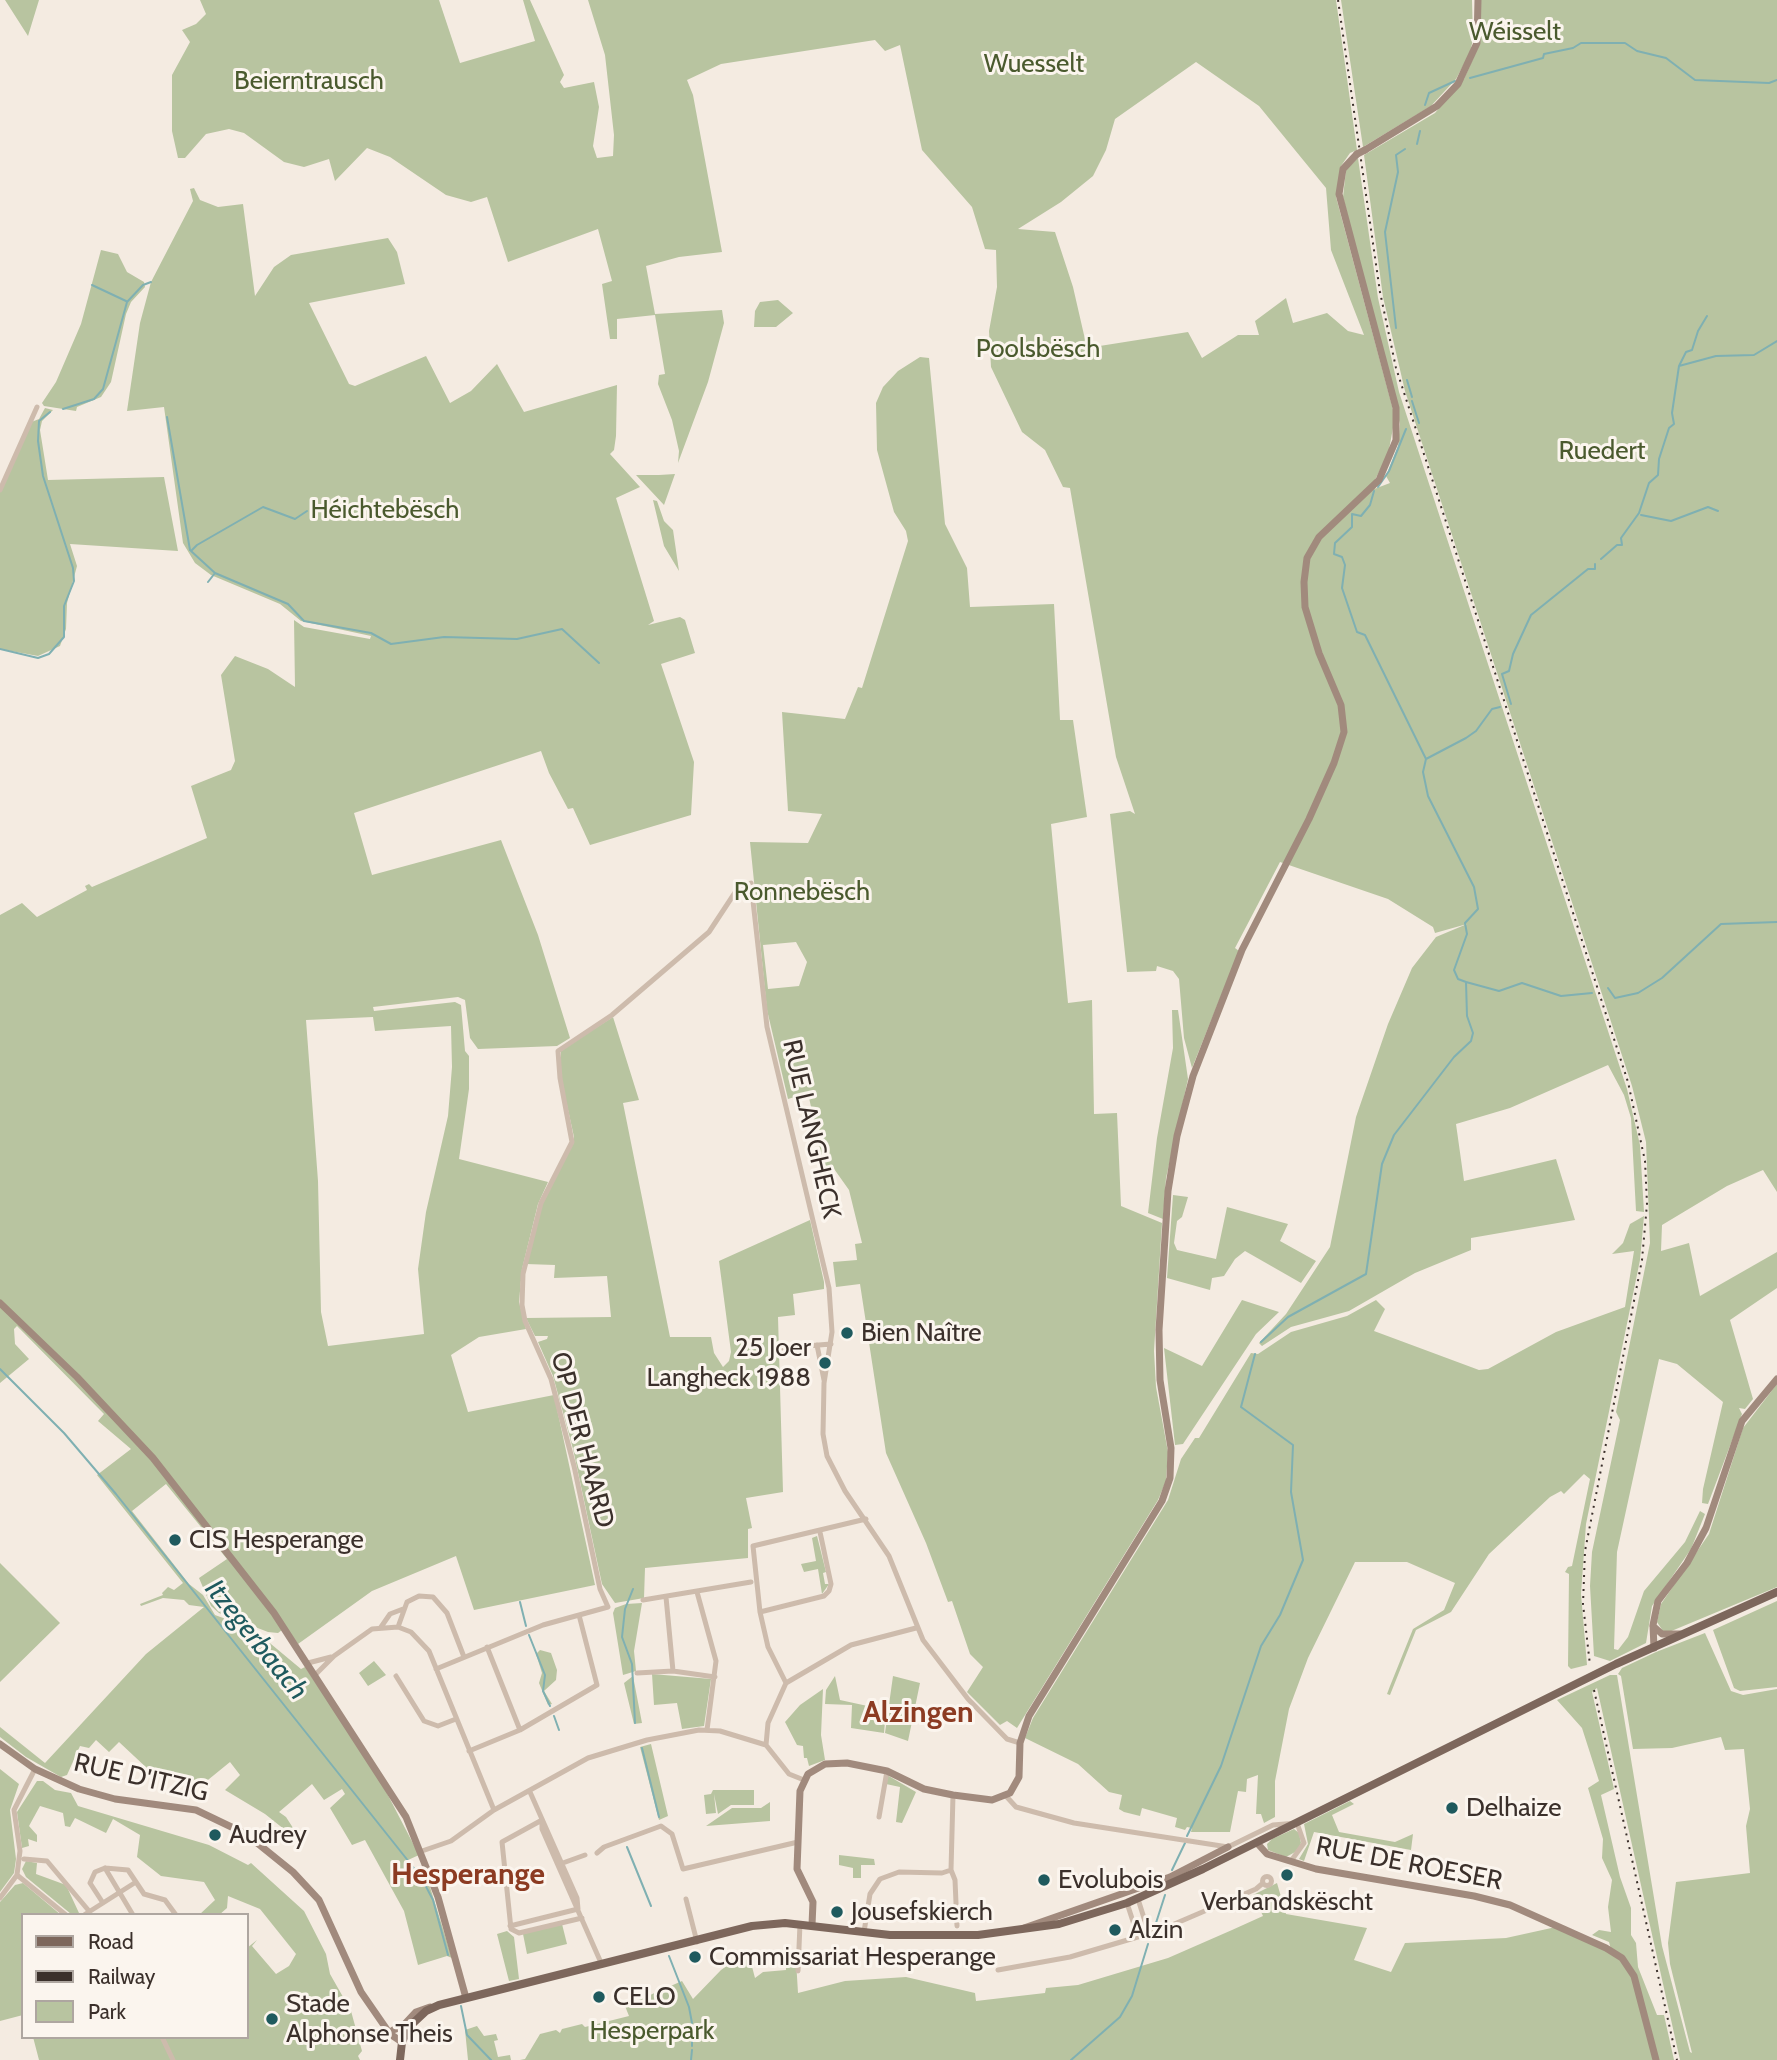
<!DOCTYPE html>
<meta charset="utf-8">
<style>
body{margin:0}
#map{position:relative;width:1777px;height:2060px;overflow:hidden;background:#f4ebe1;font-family:Cabin,sans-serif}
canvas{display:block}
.legend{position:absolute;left:21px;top:1913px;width:228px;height:126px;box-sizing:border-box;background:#fbf5ee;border:2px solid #aea6a0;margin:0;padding:9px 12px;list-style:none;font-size:21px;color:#3b302b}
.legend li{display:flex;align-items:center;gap:14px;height:35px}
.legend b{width:35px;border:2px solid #aea6a0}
</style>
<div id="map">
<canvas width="1777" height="2060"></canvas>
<ul class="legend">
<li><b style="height:9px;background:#7d675c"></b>Road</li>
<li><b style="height:9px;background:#3b302b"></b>Railway</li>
<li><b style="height:19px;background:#b8c4a0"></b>Park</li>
</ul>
</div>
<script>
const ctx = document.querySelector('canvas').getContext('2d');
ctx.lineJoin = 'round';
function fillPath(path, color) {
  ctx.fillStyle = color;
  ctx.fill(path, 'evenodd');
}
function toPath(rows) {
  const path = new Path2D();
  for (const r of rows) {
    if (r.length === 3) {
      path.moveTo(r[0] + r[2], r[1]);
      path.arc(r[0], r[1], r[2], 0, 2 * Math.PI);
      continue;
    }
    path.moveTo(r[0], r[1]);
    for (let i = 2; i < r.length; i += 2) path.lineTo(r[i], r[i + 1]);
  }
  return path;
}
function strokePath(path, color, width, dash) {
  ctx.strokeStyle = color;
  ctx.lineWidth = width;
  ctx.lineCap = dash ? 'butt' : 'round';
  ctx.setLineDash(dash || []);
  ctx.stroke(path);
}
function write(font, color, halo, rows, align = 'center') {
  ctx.font = font + ' Cabin,sans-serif';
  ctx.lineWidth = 6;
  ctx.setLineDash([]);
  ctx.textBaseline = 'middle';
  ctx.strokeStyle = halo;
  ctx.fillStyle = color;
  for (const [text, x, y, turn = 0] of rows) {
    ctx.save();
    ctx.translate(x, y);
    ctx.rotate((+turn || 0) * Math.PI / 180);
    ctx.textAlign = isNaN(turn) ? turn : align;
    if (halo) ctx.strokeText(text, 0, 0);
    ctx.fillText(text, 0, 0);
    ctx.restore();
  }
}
fillPath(toPath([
 [5,0,39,0,28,36],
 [200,0,439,0,460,63,535,41,523,0,530,0,564,75,560,82,564,88,594,82,599,107,593,146,597,158,613,156,614,135,605,55,588,0,1336,0,1357,150,1350,153,1341,166,1336,197,1395,417,1388,455,1369,491,1390,483,1386,476,1398,446,1400,424,1343,197,1346,170,1358,158,1378,298,1399,392,1627,1089,1640,1145,1644,1212,1636,1211,1631,1118,1624,1095,1608,1065,1510,1108,1456,1124,1464,1181,1556,1159,1575,1220,1471,1238,1471,1250,1415,1273,1349,1311,1291,1327,1262,1346,1259,1343,1286,1314,1330,1247,1356,1117,1388,1024,1412,968,1436,937,1467,924,1435,933,1433,927,1388,899,1280,862,1235,948,1239,951,1192,1068,1184,1038,1179,979,1173,971,1157,966,1156,971,1127,972,1110,814,1130,811,1135,814,1116,757,1070,488,1063,487,1045,450,1022,432,991,367,989,331,997,287,996,250,985,249,972,207,922,150,900,45,885,51,875,40,721,64,687,80,693,95,722,252,679,257,646,266,655,314,722,310,724,323,708,382,678,463,679,451,672,420,658,384,659,375,665,374,655,315,617,319,617,339,610,339,602,284,612,281,598,229,508,262,487,197,471,202,446,195,390,157,367,148,335,181,329,159,304,167,284,162,244,133,229,129,206,134,185,158,178,158,172,131,172,75,190,42,182,30,196,24,206,14],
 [1196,62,1259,106,1326,188,1331,250,1364,335,1348,331,1327,313,1293,323,1286,298,1255,321,1259,335,1238,335,1202,358,1188,332,1087,348,1073,287,1055,232,1018,229,1061,202,1093,176,1106,150,1115,119],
 [1341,0,1472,0,1473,39,1470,53,1456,79,1431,106,1363,147],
 [1481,0,1777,0,1777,1192,1763,1170,1727,1186,1662,1225,1661,1251,1689,1243,1700,1296,1777,1252,1777,1288,1730,1320,1753,1399,1745,1409,1739,1408,1742,1414,1708,1504,1702,1503,1703,1489,1723,1402,1677,1364,1659,1359,1617,1552,1614,1649,1618,1650,1628,1637,1644,1591,1685,1542,1700,1511,1705,1514,1691,1549,1652,1606,1646,1643,1610,1661,1594,1656,1590,1586,1592,1552,1620,1420,1616,1412,1650,1243,1646,1142,1632,1086,1405,391,1383,297,1364,155,1435,113,1464,79,1479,45],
 [194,188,200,200,218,207,243,204,255,296,274,267,291,255,388,238,397,252,405,284,309,303,349,384,355,386,426,356,450,403,471,391,497,364,524,412,617,385,616,436,614,450,610,454,640,487,616,498,654,621,648,625,680,617,685,620,695,653,661,664,694,762,691,815,590,845,573,808,568,809,549,773,541,751,354,813,372,875,501,840,538,935,570,1038,557,1046,478,1049,470,1038,465,1000,458,997,373,1007,374,1011,455,1002,461,1005,465,1051,469,1056,469,1089,459,1159,548,1182,538,1204,522,1269,519,1302,526,1329,479,1337,451,1355,468,1412,554,1395,595,1585,474,1610,456,1556,372,1591,298,1644,286,1627,278,1633,268,1632,219,1613,211,1606,199,1578,227,1559,166,1484,132,1511,189,1584,203,1595,215,1615,253,1629,301,1669,305,1667,378,1776,419,1855,408,1860,421,1877,426,1874,452,1958,447,1956,418,1965,404,1911,365,1840,352,1845,330,1808,345,1794,342,1789,324,1800,312,1784,279,1812,286,1817,304,1845,265,1814,225,1790,240,1775,230,1762,203,1784,198,1779,191,1785,182,1774,149,1770,119,1742,109,1752,96,1740,89,1748,80,1746,67,1775,61,1777,26,1757,0,1737,0,1727,45,1763,146,1654,204,1607,189,1605,184,1600,163,1598,141,1606,140,1604,163,1595,162,1593,168,1587,174,1590,183,1583,97,1475,131,1449,98,1421,104,1414,17,1326,14,1329,15,1344,29,1359,0,1383,0,915,22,903,37,917,87,890,85,886,89,884,92,887,207,838,191,786,231,770,235,761,221,675,235,656,268,669,295,687,294,620,304,627,370,639,371,636,301,621,280,604,211,575,195,563,183,543,164,407,127,411,140,323,151,282,193,201,190,189],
 [373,1017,375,1031,451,1026,452,1067,448,1116,426,1212,418,1269,424,1334,328,1346,321,1312,318,1181,306,1020],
 [101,250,118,254,127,272,144,282,145,287,131,302,126,314,111,382,101,397,77,407,76,411,44,406,42,403,56,382,81,324],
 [778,300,793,313,776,327,754,327,755,311,760,302],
 [920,357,929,358,945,524,967,568,970,607,1054,604,1060,720,1073,720,1087,817,1051,824,1068,1003,1092,1000,1094,1114,1117,1113,1121,1206,1162,1223,1154,1351,1156,1387,1168,1452,1166,1481,1158,1500,1017,1728,1007,1721,1000,1725,967,1692,983,1667,970,1654,952,1601,948,1602,926,1543,886,1453,860,1284,836,1287,833,1262,857,1260,855,1244,862,1243,849,1190,832,1166,824,1167,808,1093,788,1099,767,1010,750,842,808,843,822,814,788,811,782,712,845,719,858,687,862,688,908,541,906,531,894,512,877,450,876,403,883,387,898,371],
 [796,942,807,962,799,986,768,989,763,945],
 [45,408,53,410,42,421,40,430,48,480,164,477,178,551,70,544,77,566,67,603,66,629,60,646,38,656,0,649,0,490,29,423,39,419],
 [675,474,664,505,636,475,659,475],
 [653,500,657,501,664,521,673,530,679,571,664,546],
 [1172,1010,1178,1010,1188,1079,1166,1178,1163,1219,1148,1213,1157,1138,1173,1048],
 [613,1017,639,1100,623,1103,670,1337,711,1337,714,1353,723,1367,729,1361,731,1352,719,1261,810,1220,824,1282,824,1289,793,1294,795,1315,778,1317,783,1492,746,1498,752,1528,748,1529,748,1558,645,1568,644,1598,615,1603,602,1584,573,1449,553,1376,538,1342,547,1339,548,1336,535,1336,526,1318,611,1317,607,1276,554,1278,555,1265,526,1264,544,1198,572,1146,574,1137,561,1078,561,1050],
 [1173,1195,1188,1197,1182,1217,1177,1221,1174,1243,1177,1250,1216,1259,1227,1207,1288,1224,1280,1241,1316,1261,1301,1283,1245,1251,1235,1259,1224,1276,1212,1278,1210,1290,1167,1278],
 [1644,1216,1640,1260,1586,1524,1581,1594,1587,1665,1571,1669,1568,1666,1569,1574,1565,1572,1568,1567,1572,1566,1590,1479,1584,1474,1564,1494,1561,1491,1550,1497,1489,1554,1451,1612,1416,1630,1390,1695,1387,1694,1390,1686,1413,1629,1444,1610,1455,1583,1407,1562,1355,1562,1308,1658,1289,1709,1275,1781,1275,1817,1264,1823,1261,1814,1256,1814,1258,1775,1247,1779,1246,1792,1238,1791,1230,1832,1191,1832,1192,1828,1187,1827,1185,1830,1175,1827,1177,1818,1142,1808,1140,1816,1124,1812,1119,1809,1122,1795,1109,1792,1078,1764,1025,1738,1033,1718,1168,1500,1181,1459,1195,1438,1199,1438,1251,1353,1258,1354,1291,1332,1347,1316,1376,1300,1385,1309,1374,1331,1479,1370,1488,1369,1556,1332,1625,1307,1634,1251,1612,1254,1623,1243,1630,1224],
 [1242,1300,1279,1312,1256,1334,1183,1444,1175,1445,1164,1348,1202,1366],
 [1777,1384,1777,1587,1669,1632,1663,1631,1657,1622,1661,1604,1709,1534,1743,1428],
 [817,1536,826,1572,823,1573,825,1584,829,1584,822,1594,818,1569,804,1572,801,1564,816,1561,812,1538],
 [0,1563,60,1623,0,1682],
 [1777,1601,1777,1687,1740,1691,1734,1688,1713,1630],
 [642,1603,634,1651,636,1671,623,1675,613,1613,615,1608,626,1604],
 [1705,1633,1731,1691,1743,1695,1777,1689,1777,2060,1680,2060,1597,1688,1592,1692,1614,1789,1601,1795,1620,1877,1631,1908,1631,1935,1636,1943,1638,1967,1657,2015,1664,2015,1674,2060,520,2060,525,2059,540,2034,556,2030,560,2033,562,2029,582,2024,585,2027,629,2016,625,2006,682,1981,693,1999,721,1970,731,1963,750,1959,755,1978,763,1972,786,1970,786,1961,796,1960,798,1993,845,1981,906,1977,975,1993,976,2001,1045,1993,1046,1988,1078,1985,1168,1958,1232,1930,1263,1916,1253,1895,1277,1883,1286,1914,1367,1928,1354,1960,1391,1972,1405,1943,1506,1938,1556,1927,1612,1953,1609,1942,1592,1935,1599,1930,1611,1932,1608,1907,1612,1880,1602,1858,1603,1839,1588,1788,1599,1781,1582,1728,1557,1700,1610,1675,1617,1675,1662,1946,1690,2052,1692,2053,1670,1964,1668,1943,1676,1882,1750,1873,1746,1826,1750,1809,1744,1749,1725,1750,1721,1737,1672,1748,1633,1749,1621,1676,1618,1674,1622,1668,1656,1652],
 [540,1650,551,1653,557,1670,556,1680,544,1691,552,1704,548,1705,539,1683,542,1673,536,1654],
 [374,1661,386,1675,368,1686,359,1673],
 [652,1674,711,1679,704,1726,682,1729,677,1703,654,1705],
 [633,1676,642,1723,634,1724,624,1683],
 [835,1676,840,1700,886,1710,884,1733,851,1728,852,1705,825,1704,826,1690],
 [893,1676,920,1683,908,1741,885,1733],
 [823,1689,821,1735,825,1760,809,1766,807,1758,804,1758,803,1746,797,1745,785,1722,800,1705],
 [651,1744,668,1816,659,1820,640,1747],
 [0,1769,19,1784,10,1810,16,1859,14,1873,0,1892],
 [887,1775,916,1792,902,1823,896,1822,900,1787,886,1784],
 [37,1781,43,1781,55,1790,71,1793,78,1806,209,1845,248,1865,251,1863,304,1911,326,1954,330,1974,351,2011,362,2051,358,2056,360,2060,39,2060,33,2037,247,2037,247,1948,257,1940,252,1946,276,1974,289,1966,296,1954,260,1909,228,1896,227,1908,219,1915,199,1915,215,1900,204,1882,161,1876,137,1857,140,1835,113,1819,106,1833,75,1818,70,1827,65,1826,63,1813,40,1806,29,1826,37,1835,37,1842,28,1839,29,1846,22,1848,17,1812],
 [713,1790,754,1790,754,1805,731,1805,718,1814,714,1794,716,1813,706,1814,704,1795,711,1794],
 [1350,1801,1354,1804,1332,1815,1339,1832,1395,1842,1413,1834,1411,1850,1314,1832,1304,1861,1299,1859,1308,1844,1304,1824],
 [770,1802,770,1821,706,1826,732,1808,761,1808],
 [1294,1829,1299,1833,1301,1843,1297,1851,1286,1857,1268,1850,1267,1844,1272,1839],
 [839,1855,874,1859,875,1865,861,1865,861,1878,853,1878,853,1868,839,1865],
 [26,1861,37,1863,36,1874,66,1885,79,1913,71,1914,26,1877,22,1869],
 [23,1883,61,1915,23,1915,23,2015,0,2021,0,1902,15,1885],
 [562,1924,567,1944,527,1954,523,1934],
 [507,1931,514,1937,519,1979,509,1981,497,1934],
 [477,2026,484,2036,496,2034,498,2040,494,2041,498,2057,510,2055,511,2060,468,2060,465,2030]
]), '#b8c4a0');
strokePath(toPath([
 [1470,78,1543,58,1544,54,1573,48,1581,43,1625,43,1637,51,1666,58,1695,80,1769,83,1777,80],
 [1425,105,1429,93,1455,81],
 [1417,144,1420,131],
 [92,285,126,301],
 [1396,328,1385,232,1398,172,1396,155,1405,149],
 [1679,366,1716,356,1754,355,1777,341],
 [1407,380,1412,397],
 [1412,401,1419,423],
 [63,409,94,399,103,389,127,302,143,285,151,282],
 [167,417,190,550],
 [1378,487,1389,471,1406,429],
 [1641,515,1671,521,1708,507,1718,511],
 [1601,559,1617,545,1622,545,1621,538,1639,513,1649,483,1658,475,1659,459,1669,428,1674,424,1672,413,1679,366,1686,352,1692,350,1698,331,1707,316],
 [215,573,288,604,304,621,371,633,391,644,444,637,517,639,562,629,599,663],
 [208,582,215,573,191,551,197,545,263,507,295,519,307,511],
 [0,649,38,658,49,654,64,637,64,606,74,581,73,568,43,476,38,441,39,421,50,412],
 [1511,704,1502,674,1509,671,1513,654,1531,615,1588,569,1595,569,1595,564],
 [1426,759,1466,738,1476,731,1492,709,1500,707],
 [1466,982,1499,991,1522,983,1561,996,1592,993],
 [1608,988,1615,998,1638,993,1662,978,1721,924,1777,922],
 [1261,1342,1288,1317,1366,1274,1382,1164,1394,1135,1454,1057,1471,1041,1473,1033,1467,1016,1466,982,1458,979,1454,970,1467,934,1465,923,1478,909,1474,887,1428,796,1423,772,1426,759,1365,635,1357,632,1342,588,1345,565,1342,557,1334,554,1335,543,1352,527,1352,514,1361,516,1370,505,1374,491],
 [0,1369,64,1433,116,1494,421,1877,433,1900,448,1955],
 [633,1589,625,1609,622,1637,632,1664,635,1723],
 [520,1602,526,1626],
 [529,1635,545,1675,543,1691,550,1706],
 [554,1716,559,1730],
 [642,1748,659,1817],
 [1187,1836,1221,1766,1261,1646,1280,1615,1303,1560,1291,1492,1293,1445,1241,1407,1255,1354],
 [627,1847,651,1906],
 [1172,1870,1185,1843],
 [1155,1926,1165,1895],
 [669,1956,689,2007,692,2023],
 [461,2006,467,2035,491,2060],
 [692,2032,692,2046],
 [691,2060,692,2050],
 [1071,2060,1120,2017,1132,1996,1148,1944]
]), '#7fb0b2', 2);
strokePath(toPath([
 [0,490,37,407],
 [817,1345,824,1380],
 [782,1348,831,1344],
 [697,1592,716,1661,707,1730],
 [666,1597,673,1671],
 [643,1600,751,1582],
 [760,1612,824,1596,829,1591,831,1584,820,1532],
 [381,1627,390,1614,403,1609],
 [398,1627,407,1602,419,1596,433,1597,447,1613,464,1657],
 [487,1647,520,1730],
 [308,1663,331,1657],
 [436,1669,543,1625,608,1607,600,1589,574,1466,551,1379,525,1321,522,1305,523,1274,541,1203,572,1142,560,1078,558,1051,612,1015,709,932,738,888,751,883,767,1027,829,1288,832,1332,824,1383,823,1434,827,1456,845,1491,889,1556,923,1640,968,1699,1007,1739,1020,1743],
 [637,1673,673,1671,715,1677],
 [315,1675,334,1656,372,1629,398,1627,411,1632,429,1651,494,1810],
 [396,1676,424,1721,438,1726,456,1719],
 [786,1683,768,1647,760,1612,753,1546,866,1519],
 [469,1751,520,1730,597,1685,579,1615],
 [804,1780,789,1774,766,1745,768,1723,786,1683,851,1645,916,1628],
 [530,1792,577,1898,578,1909],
 [953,1795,951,1870,955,1880,957,1926],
 [1006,1796,1016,1807,1074,1823,1228,1847,1273,1825,1297,1823,1304,1843,1291,1861],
 [879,1817,887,1771],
 [542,1820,502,1842,511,1929,519,1933,582,1918],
 [542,1820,542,1829,602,1965],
 [422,1851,451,1841,494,1810,588,1758,647,1740,699,1730,720,1731,766,1745],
 [597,1853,604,1847,661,1826,672,1834,683,1869,798,1842],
 [24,1859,47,1861,89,1911],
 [560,1864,585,1855],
 [105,1868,133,1915],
 [17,1875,66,1915],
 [1267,1881,4.5],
 [0,1898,17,1875,20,1851,14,1810,35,1769],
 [686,1899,697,1942],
 [1138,1899,1149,1934],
 [103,1903,90,1883,95,1872,105,1868,128,1870,136,1882],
 [1127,1903,1138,1937],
 [84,1915,136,1882,144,1894,165,1900,176,1915],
 [510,1926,578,1909],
 [864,1932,870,1894,880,1879,899,1872,942,1873,951,1870],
 [998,1970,1070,1957,1158,1931,1256,1889,1263,1883],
 [798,1971,800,1924],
 [162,2037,173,2060]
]), '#cdbbac', 5);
strokePath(toPath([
 [1365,150,1437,106,1458,84,1477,43,1478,0],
 [0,1303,77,1377,153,1458,274,1613,406,1817,438,1897,466,1998],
 [1653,1626,1662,1634,1680,1634],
 [1654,1648,1653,1625,1658,1601,1687,1563,1706,1528,1742,1421,1777,1379],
 [0,1744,35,1769,79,1789,115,1799,196,1810,246,1834,293,1872,319,1900,361,1992,390,2034,402,2042],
 [1257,1843,1267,1854,1316,1869,1474,1896,1510,1905,1606,1948,1622,1958,1634,1976,1656,2060],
 [812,1925,813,1902,797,1869,800,1791,808,1774,825,1764,847,1763,887,1771,924,1789,953,1795,992,1800,1010,1793,1019,1777,1020,1743,1029,1716,1162,1501,1170,1478,1171,1448,1160,1380,1159,1330,1168,1191,1177,1136,1193,1076,1242,950,1309,819,1334,763,1344,732,1341,705,1319,653,1305,607,1304,582,1307,558,1319,537,1379,480,1396,440,1396,408,1339,194,1343,169,1357,154],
 [1024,1928,1170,1877,1228,1847],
 [393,2030,402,2027,416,2012,430,2007]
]), '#a18a7d', 7);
strokePath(toPath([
 [400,2060,402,2042,410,2026,426,2011,439,2005,752,1926,785,1923,890,1935,978,1935,1059,1924,1127,1903,1203,1869,1616,1664,1777,1592]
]), '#7d675c', 8);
strokePath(toPath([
 [1338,0,1380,292,1396,368,1628,1082,1645,1161,1647,1204,1642,1260,1585,1551,1583,1604,1590,1665],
 [1594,1690,1677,2060]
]), '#3b302b', 2, [2, 5]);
strokePath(toPath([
 [1357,154,1365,150]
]), '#a18a7d', 7);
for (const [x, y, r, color] of [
 [847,1333,7,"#1f5a5e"],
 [825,1363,7,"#1f5a5e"],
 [175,1540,7,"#1f5a5e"],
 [1452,1808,7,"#1f5a5e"],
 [215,1835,7,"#1f5a5e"],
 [1287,1875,7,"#1f5a5e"],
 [1044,1880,7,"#1f5a5e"],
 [837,1912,7,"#1f5a5e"],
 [1115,1930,7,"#1f5a5e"],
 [695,1957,7,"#1f5a5e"],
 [599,1997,7,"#1f5a5e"],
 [272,2019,7,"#1f5a5e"]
]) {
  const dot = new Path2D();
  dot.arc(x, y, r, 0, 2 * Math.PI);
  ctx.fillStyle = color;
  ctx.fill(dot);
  strokePath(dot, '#fbf5ee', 2.5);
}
write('26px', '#4a5a2e', '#fbf5ee', [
 ["Wéisselt",1515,32],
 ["Wuesselt",1034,64],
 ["Beierntrausch",309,81],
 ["Poolsbësch",1038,349],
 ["Ruedert",1602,451],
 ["Héichtebësch",385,510],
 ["Ronnebësch",802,892],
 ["Hesperpark",652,2031]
]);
write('26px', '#3b302b', '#fbf5ee', [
 ["RUE LANGHECK",811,1129,77],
 ["OP DER HAARD",582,1440,75],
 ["RUE D'ITZIG",141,1778,13],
 ["RUE DE ROESER",1409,1864,11]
]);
write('26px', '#3b302b', '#fbf5ee', [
 ["Bien Naître",861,1333],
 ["25 Joer",811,1348,"right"],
 ["Langheck 1988",811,1378,"right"],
 ["CIS Hesperange",189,1540],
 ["Delhaize",1466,1808],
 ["Audrey",229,1835],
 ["Evolubois",1058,1880],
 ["Verbandskëscht",1287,1902,"center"],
 ["Jousefskierch",851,1912],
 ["Alzin",1129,1930],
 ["Commissariat Hesperange",709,1957],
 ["CELO",613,1997],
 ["Stade",286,2004],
 ["Alphonse Theis",286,2034]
], 'left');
write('italic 28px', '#1f5a5e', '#fbf5ee', [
 ["Itzegerbaach",256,1640,51]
]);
write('bold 30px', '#8c3b22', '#fbf5ee', [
 ["Alzingen",918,1713],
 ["Hesperange",468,1875]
]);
</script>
